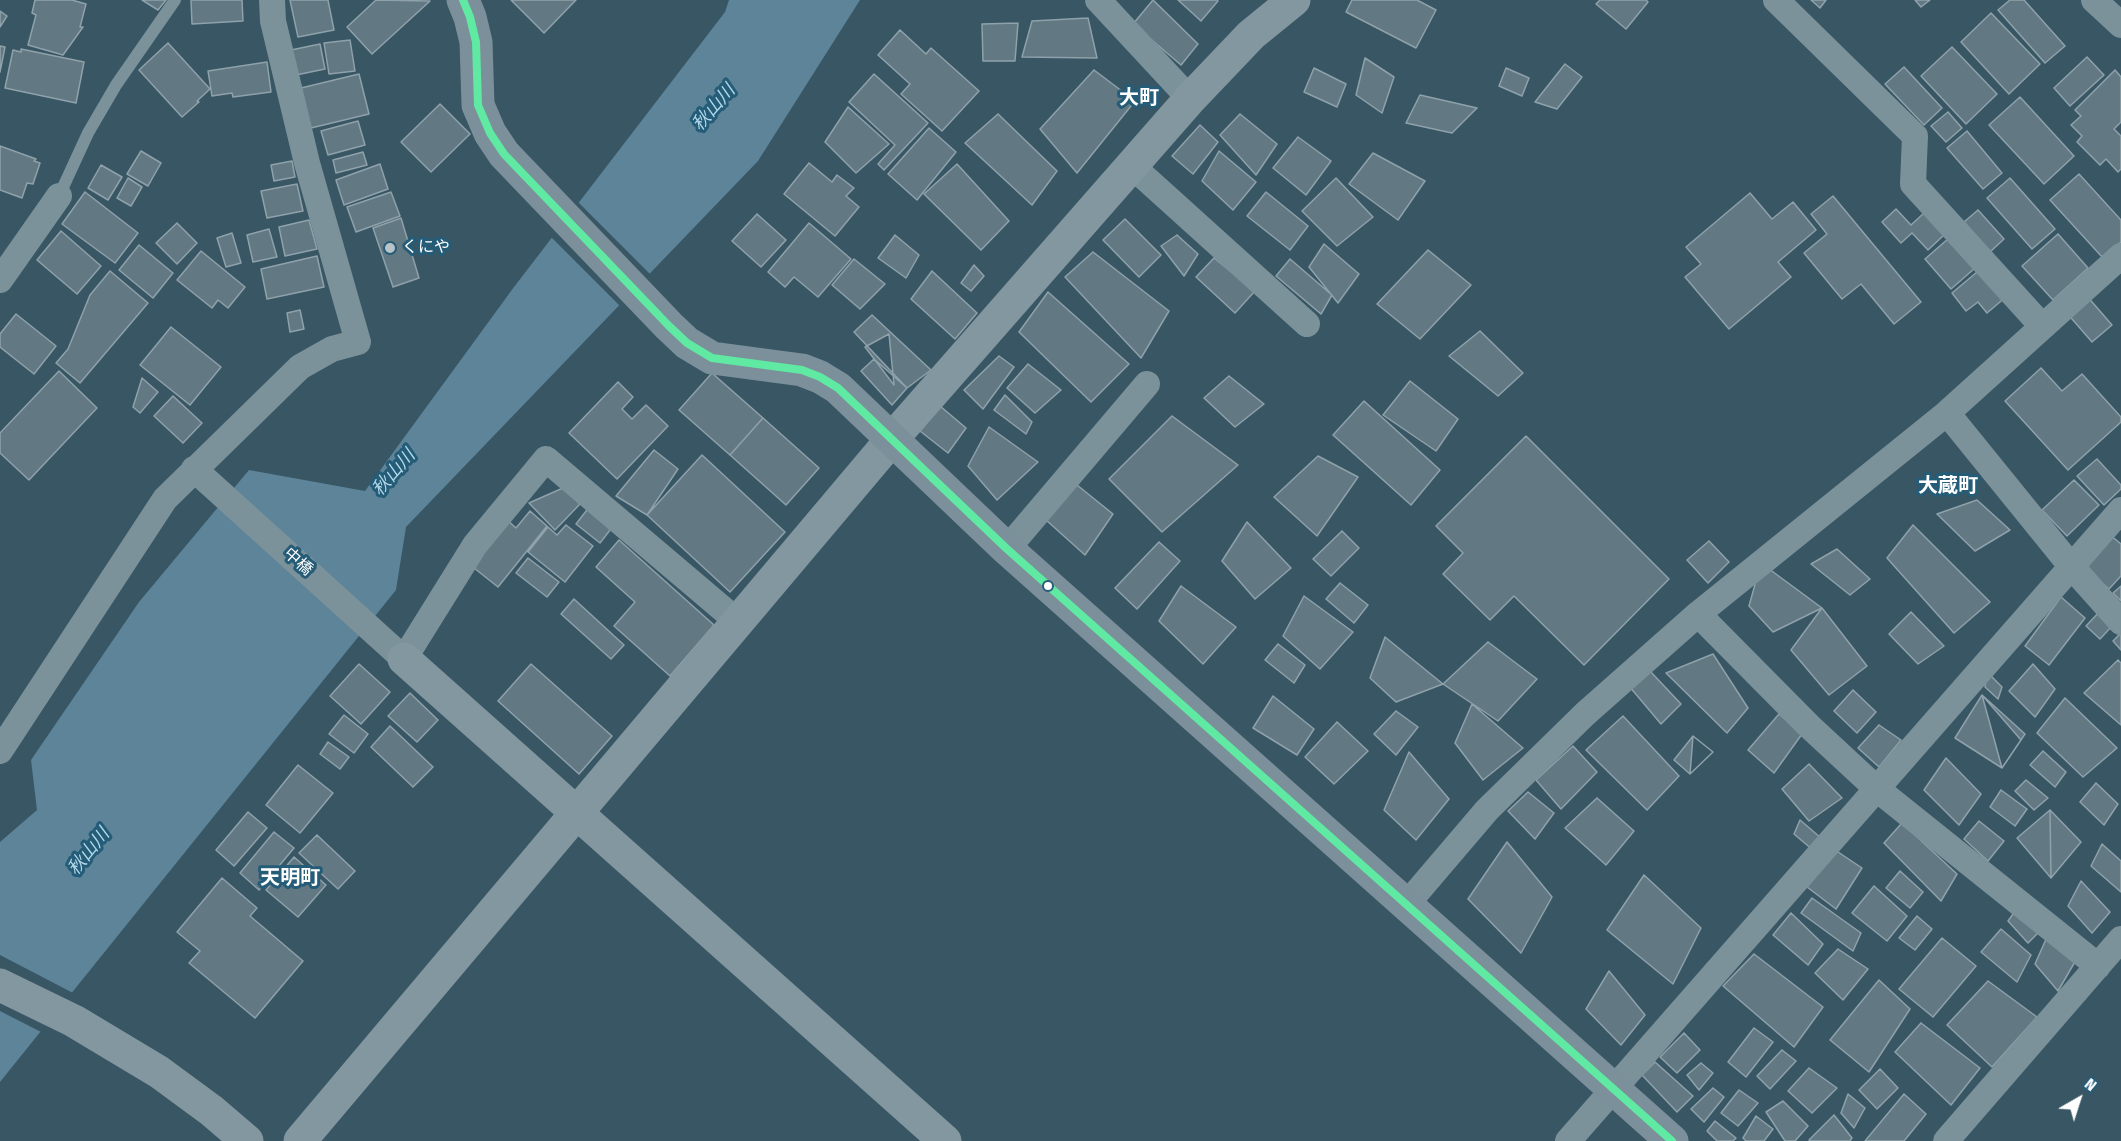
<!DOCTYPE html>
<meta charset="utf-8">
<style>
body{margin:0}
#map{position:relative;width:2121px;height:1141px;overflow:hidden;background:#385664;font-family:"Fira Sans Condensed",sans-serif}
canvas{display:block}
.north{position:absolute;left:2049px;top:1069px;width:60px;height:60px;-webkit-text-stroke:4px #255c77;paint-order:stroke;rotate:39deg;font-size:16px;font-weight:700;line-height:24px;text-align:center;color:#fff}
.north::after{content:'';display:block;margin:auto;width:21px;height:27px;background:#fff;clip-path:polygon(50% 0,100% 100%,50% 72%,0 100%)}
</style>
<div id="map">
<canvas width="2121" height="1141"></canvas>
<div class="north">N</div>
</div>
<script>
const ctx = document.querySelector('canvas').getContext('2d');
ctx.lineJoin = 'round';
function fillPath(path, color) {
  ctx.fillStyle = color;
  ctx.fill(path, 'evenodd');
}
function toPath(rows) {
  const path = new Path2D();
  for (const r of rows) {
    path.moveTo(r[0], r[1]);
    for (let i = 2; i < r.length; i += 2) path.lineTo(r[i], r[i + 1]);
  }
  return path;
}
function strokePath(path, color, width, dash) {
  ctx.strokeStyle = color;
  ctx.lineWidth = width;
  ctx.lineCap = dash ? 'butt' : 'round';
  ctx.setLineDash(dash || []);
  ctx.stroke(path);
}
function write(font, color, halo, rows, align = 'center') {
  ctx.font = font + ' "Fira Sans Condensed","Noto Sans JP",sans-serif';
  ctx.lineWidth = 6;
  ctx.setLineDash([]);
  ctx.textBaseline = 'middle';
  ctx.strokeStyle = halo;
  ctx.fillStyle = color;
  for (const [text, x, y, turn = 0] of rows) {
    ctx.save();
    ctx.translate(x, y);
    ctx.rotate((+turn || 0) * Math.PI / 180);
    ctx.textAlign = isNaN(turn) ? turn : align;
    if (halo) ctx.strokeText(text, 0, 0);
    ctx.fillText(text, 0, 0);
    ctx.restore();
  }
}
fillPath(toPath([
 [729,0,860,0,758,161,406,527,396,590,0,1082,0,842,37,810,31,760,139,602,249,470,365,491,514,287,725,12]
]), '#5d8498');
fillPath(toPath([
 [577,201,652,276,621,307,550,236],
 [0,955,75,994,43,1033,0,1011]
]), '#385664');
const building = toPath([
 [35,0,72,0,86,4,80,27,83,27,63,55,28,45,36,15,32,13,35,0],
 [142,0,166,0,158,10,142,0],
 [191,0,242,0,243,21,192,24,191,0],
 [290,0,328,0,334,30,298,37,290,0],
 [376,0,430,1,372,54,347,27,376,0],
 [511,0,576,0,544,33,511,0],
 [1153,0,1198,44,1181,65,1133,24,1153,0],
 [1178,0,1217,0,1218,1,1201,21,1178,0],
 [1352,0,1417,0,1436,10,1416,48,1346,12,1352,0],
 [1600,0,1646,0,1648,2,1626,29,1596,4,1600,0],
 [1811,0,1826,0,1820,8,1811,0],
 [1915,0,1930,0,1921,7,1915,0],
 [2010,0,2024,0,2065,46,2045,63,1998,10,2010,0],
 [0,11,7,16,0,27,0,11],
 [1991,13,2040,64,2009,94,1961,42,1991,13],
 [1088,18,1097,58,1022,57,1032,21,1088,18],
 [1018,23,1015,61,983,61,982,24,1018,23],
 [900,30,926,54,931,48,979,91,942,131,901,94,910,84,878,55,900,30],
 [350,40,355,71,329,74,324,43,350,40],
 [168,43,210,89,197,101,199,102,182,117,139,70,168,43],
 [320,44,325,69,296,75,291,50,320,44],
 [0,46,5,47,0,72,0,46],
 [1952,47,1997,94,1966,124,1921,76,1952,47],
 [21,49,84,62,76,103,5,88,13,50,21,52,21,49],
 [2087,57,2104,75,2070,106,2054,88,2087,57],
 [1365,58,1394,77,1382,113,1356,95,1365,58],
 [267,62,271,92,233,97,232,93,212,96,208,71,267,62],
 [1565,64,1582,77,1557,109,1535,102,1565,64],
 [1904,67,1942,108,1924,125,1885,84,1904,67],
 [1314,68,1346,84,1337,107,1304,92,1314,68],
 [1506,68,1529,78,1522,96,1499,86,1506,68],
 [1094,70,1135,101,1077,173,1040,129,1094,70],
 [2115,70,2121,77,2121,122,2114,129,2121,136,2121,169,2118,172,2106,159,2100,165,2077,142,2082,136,2071,125,2081,116,2075,110,2115,70],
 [359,74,369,114,311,128,301,88,359,74],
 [874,74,928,123,884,170,878,164,895,145,849,102,874,74],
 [1420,95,1477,108,1452,133,1406,123,1420,95],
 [2020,97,2074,156,2044,184,1989,125,2020,97],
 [440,104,470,134,431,172,401,142,440,104],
 [848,107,889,144,856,173,825,142,848,107],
 [1948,112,1962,128,1946,142,1931,126,1948,112],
 [998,114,1057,171,1032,205,965,143,998,114],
 [1240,114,1277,144,1256,175,1220,135,1240,114],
 [358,121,365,145,328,155,321,131,358,121],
 [1200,125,1218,142,1193,174,1172,156,1200,125],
 [929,128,956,152,917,200,888,174,929,128],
 [1967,131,2002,173,1983,189,1947,148,1967,131],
 [1298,137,1331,161,1306,195,1273,168,1298,137],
 [0,146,36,159,34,161,40,163,33,184,27,183,22,198,0,190,0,146],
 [141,151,161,163,148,186,127,174,141,151],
 [1219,151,1256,182,1233,210,1202,181,1219,151],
 [363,152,367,165,336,173,333,160,363,152],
 [1373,153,1425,181,1398,220,1349,184,1373,153],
 [292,161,295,177,274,181,271,165,292,161],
 [809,163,832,182,837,175,854,188,846,196,859,207,835,236,784,194,809,163],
 [380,164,388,189,344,205,336,180,380,164],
 [957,164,1009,221,981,250,924,194,957,164],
 [101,165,122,177,108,200,88,188,101,165],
 [2079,174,2121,220,2121,242,2103,258,2050,200,2079,174],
 [128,178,142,187,131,206,117,198,128,178],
 [1336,178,1373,217,1337,246,1302,211,1336,178],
 [2010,178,2055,229,2032,249,1987,198,2010,178],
 [297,184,303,211,267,218,261,191,297,184],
 [85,192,138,233,115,263,62,224,85,192],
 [391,192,400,216,356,232,347,207,391,192],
 [1266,192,1308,226,1290,250,1247,216,1266,192],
 [1750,193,1772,219,1793,202,1816,230,1778,262,1791,277,1729,329,1685,277,1701,264,1686,247,1750,193],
 [1833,196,1921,302,1894,324,1861,284,1842,299,1804,253,1827,234,1811,214,1833,196],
 [1896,209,1911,225,1924,213,1944,235,1928,250,1912,233,1901,243,1882,222,1896,209],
 [1978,210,2004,239,1990,252,1964,222,1978,210],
 [757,214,786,240,761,267,732,241,757,214],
 [401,218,419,278,393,287,373,228,401,218],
 [1125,219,1161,255,1139,277,1103,240,1125,219],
 [309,220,317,249,285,256,279,227,309,220],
 [177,223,197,243,177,264,156,243,177,223],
 [809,223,851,259,818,297,794,277,785,287,768,272,809,223],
 [269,229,277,257,253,262,247,235,269,229],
 [61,231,101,266,77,294,37,260,61,231],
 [232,233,241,263,226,267,217,238,232,233],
 [2058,234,2088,268,2053,300,2022,266,2058,234],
 [895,235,919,255,906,278,878,258,895,235],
 [1177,235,1198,254,1184,276,1161,246,1177,235],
 [1949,238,1975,268,1951,289,1925,259,1949,238],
 [1324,244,1359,274,1338,303,1309,267,1324,244],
 [139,245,173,273,153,298,119,270,139,245],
 [1428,250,1471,285,1420,339,1377,304,1428,250],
 [201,251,245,287,228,308,218,300,212,308,177,280,201,251],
 [1093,252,1169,311,1141,358,1065,277,1093,252],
 [317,256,324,287,267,299,261,269,317,256],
 [1214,258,1255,291,1235,313,1196,277,1214,258],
 [854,259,885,284,860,309,832,285,854,259],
 [1290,259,1332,295,1321,314,1276,276,1290,259],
 [974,265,984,276,971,291,961,283,974,265],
 [1983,267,2007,296,1987,313,1978,302,1966,311,1952,293,1983,267],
 [110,271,148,303,80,383,56,363,68,349,90,295,110,271],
 [932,271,977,313,955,339,911,299,932,271],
 [1048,292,1129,364,1091,402,1019,332,1048,292],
 [2086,295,2112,325,2092,342,2066,312,2086,295],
 [300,310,304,329,290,332,287,313,300,310],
 [16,314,56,346,34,374,0,347,0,334,16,314],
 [872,315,931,370,907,388,854,332,872,315],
 [171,327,221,367,190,405,140,365,171,327],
 [1480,331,1523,373,1498,396,1449,356,1480,331],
 [889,334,894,385,865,347,889,334],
 [999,356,1014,367,983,409,964,390,999,356],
 [874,359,907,388,892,405,861,371,874,359],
 [1028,364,1061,390,1035,413,1007,388,1028,364],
 [2041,368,2062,391,2082,374,2121,417,2121,422,2068,470,2005,401,2041,368],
 [59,371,97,408,29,480,0,453,0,433,59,371],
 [712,373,763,418,730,455,679,410,712,373],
 [1229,376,1264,404,1235,427,1204,398,1229,376],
 [142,378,158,392,140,413,133,407,142,378],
 [1410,381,1458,419,1436,451,1383,415,1410,381],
 [618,382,633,397,622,409,632,419,646,405,668,426,617,479,569,433,618,382],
 [1005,395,1032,422,1026,434,994,410,1005,395],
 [173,396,202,423,183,443,154,416,173,396],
 [1364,401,1440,470,1411,505,1333,435,1364,401],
 [940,406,966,428,948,453,920,431,940,406],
 [1172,416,1238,465,1162,532,1109,479,1172,416],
 [763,418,819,468,786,505,730,455,763,418],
 [989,427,1038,462,997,500,968,466,989,427],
 [1526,436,1669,579,1584,665,1514,596,1490,620,1443,574,1463,553,1436,526,1526,436],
 [654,450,678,469,647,515,616,496,654,450],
 [702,455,785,532,730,592,647,515,702,455],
 [1318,456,1358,477,1317,536,1274,497,1318,456],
 [2097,459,2121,485,2121,489,2104,505,2077,476,2097,459],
 [2074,480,2099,505,2067,536,2042,510,2074,480],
 [1077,485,1113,514,1085,555,1046,520,1077,485],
 [563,488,580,504,555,530,529,503,563,488],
 [1977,500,2010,530,1975,551,1937,514,1977,500],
 [590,506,614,525,600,543,576,524,590,506],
 [530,511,547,526,498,587,469,564,506,519,516,528,530,511],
 [1247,522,1291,568,1255,599,1222,561,1247,522],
 [566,525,593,546,565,582,528,552,548,527,557,535,566,525],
 [1913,525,1990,602,1954,633,1887,558,1913,525],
 [1342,531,1359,548,1331,576,1313,559,1342,531],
 [2110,535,2121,544,2121,576,2109,589,2083,566,2110,535],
 [619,540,714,625,670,676,614,626,635,602,596,567,619,540],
 [1709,541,1729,562,1708,583,1687,560,1709,541],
 [1159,542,1180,561,1137,609,1115,588,1159,542],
 [1837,549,1870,579,1850,595,1811,564,1837,549],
 [528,558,559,582,547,597,516,573,528,558],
 [1761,563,1822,608,1773,632,1749,606,1761,563],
 [1340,583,1368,605,1354,623,1326,599,1340,583],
 [1181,586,1236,627,1203,664,1159,621,1181,586],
 [2121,586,2121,601,2113,593,2121,586],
 [1304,596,1353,632,1320,669,1283,636,1304,596],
 [2061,597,2085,618,2049,665,2025,646,2061,597],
 [574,599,624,645,611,659,561,614,574,599],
 [1822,608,1867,666,1829,695,1791,650,1822,608],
 [2101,610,2113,625,2100,639,2086,626,2101,610],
 [1911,612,1944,646,1918,664,1889,634,1911,612],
 [2120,634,2121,635,2121,650,2113,641,2120,634],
 [1385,637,1443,684,1396,702,1370,678,1385,637],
 [1488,642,1537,679,1498,721,1443,684,1488,642],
 [1278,644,1305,665,1294,683,1265,660,1278,644],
 [1713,654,1748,708,1727,733,1666,673,1713,654],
 [2118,660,2121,663,2121,725,2084,693,2118,660],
 [359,664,390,692,361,724,330,696,359,664],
 [531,664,612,736,579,774,498,701,531,664],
 [2033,664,2055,689,2035,717,2009,691,2033,664],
 [1649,670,1681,704,1661,724,1629,686,1649,670],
 [1987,672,2002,687,1998,699,1985,687,1987,672],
 [1853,690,1876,712,1857,733,1834,711,1853,690],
 [410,693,438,720,417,742,388,716,410,693],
 [1982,695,2021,740,2002,768,1982,695],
 [1982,695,2025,734,2002,768,1955,738,1982,695],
 [1273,696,1314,729,1297,755,1253,728,1273,696],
 [2065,698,2117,748,2083,777,2037,733,2065,698],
 [1472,704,1523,748,1483,780,1455,743,1472,704],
 [1396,711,1418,727,1396,755,1374,734,1396,711],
 [1779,714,1802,734,1774,773,1748,750,1779,714],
 [344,715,368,734,354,753,329,734,344,715],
 [1623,716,1679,776,1647,810,1586,750,1623,716],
 [1337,722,1368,751,1334,784,1305,757,1337,722],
 [1879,725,1901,740,1879,767,1858,748,1879,725],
 [390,726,433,767,413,787,371,747,390,726],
 [1693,736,1713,752,1690,774,1693,736],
 [1693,736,1713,752,1690,774,1674,760,1693,736],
 [328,742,349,757,340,769,320,754,328,742],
 [1573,746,1597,772,1561,809,1536,780,1573,746],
 [2043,751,2066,772,2055,787,2030,765,2043,751],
 [1409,752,1449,799,1416,840,1384,810,1409,752],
 [1946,758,1981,794,1959,825,1924,790,1946,758],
 [1809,764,1842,798,1809,821,1782,789,1809,764],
 [298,765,333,793,300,833,266,805,298,765],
 [2026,780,2048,798,2034,810,2015,791,2026,780],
 [2096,783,2118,804,2104,825,2080,802,2096,783],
 [2001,790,2027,809,2015,826,1990,807,2001,790],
 [1528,792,1554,813,1535,839,1508,811,1528,792],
 [1597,798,1634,831,1606,865,1565,828,1597,798],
 [2050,810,2051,878,2017,838,2050,810],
 [2050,810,2081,842,2051,878,2050,810],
 [248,812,267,828,234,866,216,850,248,812],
 [1800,820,1821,838,1814,851,1794,834,1800,820],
 [1979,821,2004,841,1988,861,1964,839,1979,821],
 [1902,823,1957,874,1941,901,1884,843,1902,823],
 [274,832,294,848,259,890,240,873,274,832],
 [317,835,355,871,338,889,299,853,317,835],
 [1507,842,1552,897,1521,953,1468,899,1507,842],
 [2102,844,2121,861,2121,892,2091,866,2102,844],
 [1835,850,1862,868,1836,909,1807,887,1835,850],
 [294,857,326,885,298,917,266,890,294,857],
 [1900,871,1923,892,1910,908,1886,888,1900,871],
 [1644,875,1701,928,1673,984,1607,930,1644,875],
 [222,878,257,908,250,916,303,961,255,1018,189,963,200,951,177,932,222,878],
 [2081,881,2110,912,2092,933,2068,906,2081,881],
 [1874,886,1907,916,1887,941,1852,913,1874,886],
 [1812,898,1861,933,1853,951,1801,913,1812,898],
 [2016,910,2041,930,2028,943,2008,921,2016,910],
 [1791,913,1823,944,1808,965,1773,935,1791,913],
 [1917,916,1932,929,1915,950,1899,938,1917,916],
 [2001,929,2031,955,2017,982,1981,952,2001,929],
 [2047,937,2076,960,2058,991,2035,964,2047,937],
 [1942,938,1976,966,1933,1017,1899,989,1942,938],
 [1838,949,1868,969,1843,1000,1815,973,1838,949],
 [1754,954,1823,1007,1794,1047,1723,986,1754,954],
 [1609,971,1645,1015,1621,1045,1586,1009,1609,971],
 [1879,980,1910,1009,1869,1072,1830,1040,1879,980],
 [1988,981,2037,1017,1992,1067,1947,1025,1988,981],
 [1921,1023,1980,1068,1951,1105,1895,1052,1921,1023],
 [1754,1028,1773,1042,1746,1077,1728,1062,1754,1028],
 [1684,1033,1700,1050,1677,1073,1660,1057,1684,1033],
 [1782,1050,1796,1061,1770,1089,1757,1076,1782,1050],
 [1655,1062,1693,1096,1677,1112,1642,1075,1655,1062],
 [1701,1063,1713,1073,1699,1090,1687,1075,1701,1063],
 [1809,1068,1837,1088,1812,1113,1788,1091,1809,1068],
 [1880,1069,1898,1088,1877,1109,1859,1090,1880,1069],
 [1713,1088,1724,1097,1704,1122,1691,1109,1713,1088],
 [1739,1090,1758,1103,1738,1126,1721,1113,1739,1090],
 [1848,1094,1865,1108,1854,1128,1841,1113,1848,1094],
 [1904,1094,1926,1114,1904,1141,1865,1141,1904,1094],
 [1783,1101,1808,1126,1795,1141,1785,1141,1766,1112,1783,1101],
 [1834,1115,1852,1138,1850,1141,1810,1141,1809,1140,1834,1115],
 [1756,1116,1773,1129,1764,1141,1746,1141,1743,1138,1756,1116],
 [1715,1121,1736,1138,1733,1141,1717,1141,1707,1131,1715,1121]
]);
fillPath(building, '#627883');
strokePath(building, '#8fa2ab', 1.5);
strokePath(toPath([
 [59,196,88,133,116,85,175,0]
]), '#7c929b', 12);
strokePath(toPath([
 [1098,0,1190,99],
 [1776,0,1915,136,1913,184,2042,326],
 [2094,0,2121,25],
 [1132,166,1307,324],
 [0,280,59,196],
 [1947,413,2071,566,2121,622],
 [194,469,404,659,475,545,546,459,737,621],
 [1007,549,1147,384],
 [1698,614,1809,726,1877,789,2098,966],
 [0,751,165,499,300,367,332,349,358,342,307,163,273,21,272,0],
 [1406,905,1487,810,1585,714,1698,614,1947,413,2121,256],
 [1568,1141,2121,510],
 [1946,1141,2121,939]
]), '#7c929b', 26);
strokePath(toPath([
 [404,659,945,1141],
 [0,985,74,1021,159,1072,212,1111,247,1141],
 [300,1141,892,439,1190,99,1251,35,1294,0]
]), '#8397a0', 33);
strokePath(toPath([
 [463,0,470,17,476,42,478,105,490,133,504,154,669,326,687,343,712,358,802,370,820,377,838,388,1007,549,1672,1141]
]), '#7b909a', 33);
strokePath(toPath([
 [463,0,470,17,476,42,478,105,490,133,504,154,669,326,687,343,712,358,802,370,820,377,838,388,1007,549,1672,1141]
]), '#60e9a3', 8);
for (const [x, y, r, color] of [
 [390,248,6,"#b9c4c9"],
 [1048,586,5,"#fff"]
]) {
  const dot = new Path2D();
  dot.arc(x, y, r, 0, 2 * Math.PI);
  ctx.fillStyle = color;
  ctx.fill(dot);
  strokePath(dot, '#255c77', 2);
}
write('16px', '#fff', '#255c77', [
 ["くにや",402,248]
], 'left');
write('16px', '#fff', '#255c77', [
 ["中橋",298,562,42]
]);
write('italic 18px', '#b2d9eb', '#255c77', [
 ["秋山川",714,108,-49],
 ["秋山川",394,473,-49],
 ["秋山川",89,852,-51]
]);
write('bold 20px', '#fff', '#255c77', [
 ["大町",1139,98],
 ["大蔵町",1948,486],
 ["天明町",290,878]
]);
</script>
